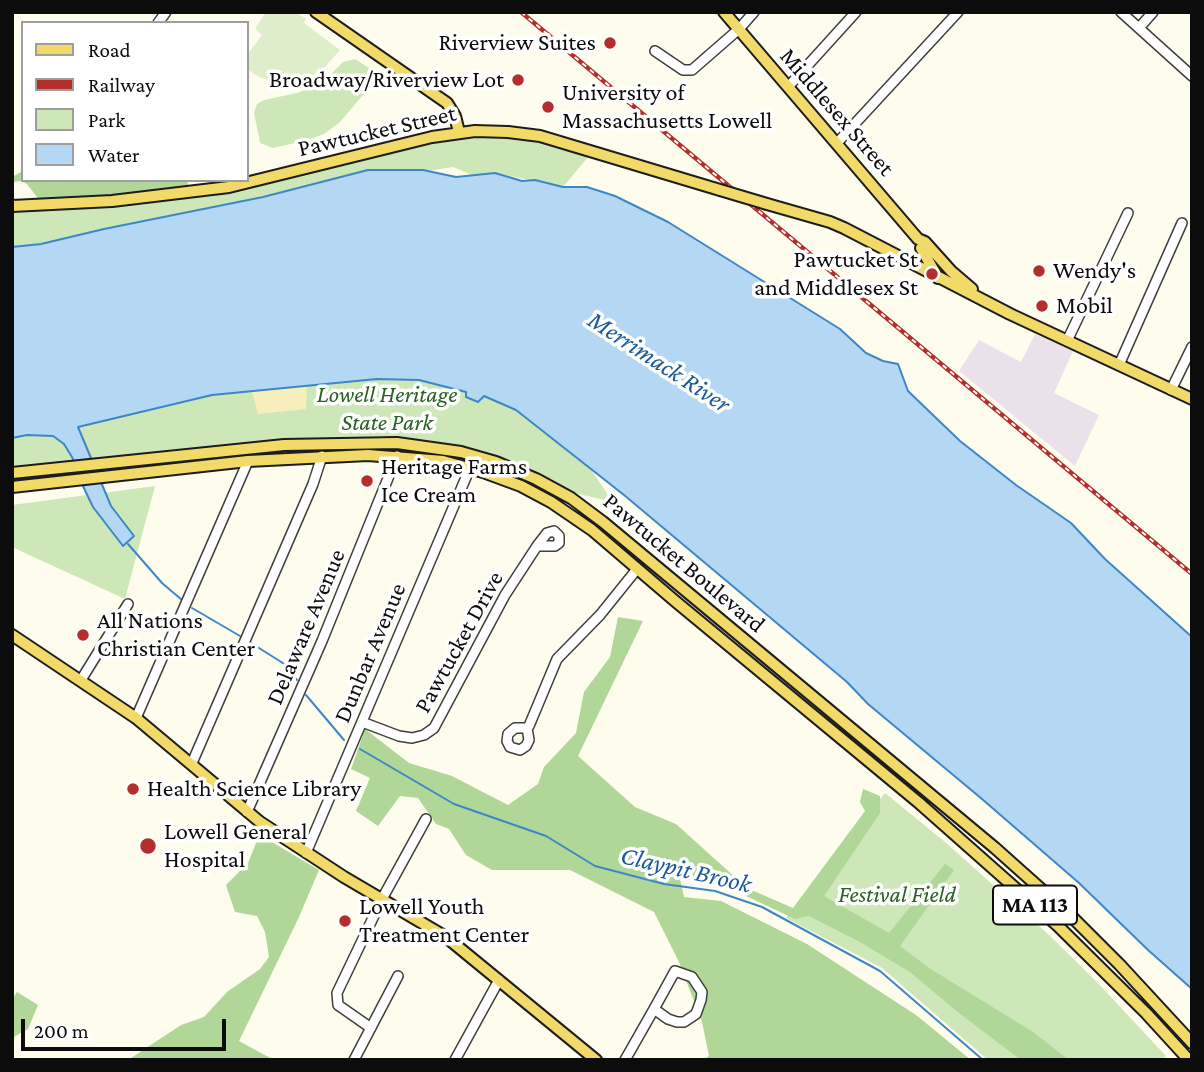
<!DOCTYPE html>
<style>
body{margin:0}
#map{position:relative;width:1204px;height:1072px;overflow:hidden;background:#fefced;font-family:"Crimson Pro",serif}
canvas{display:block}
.frame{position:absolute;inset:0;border:14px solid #0c0c0c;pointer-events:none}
.legend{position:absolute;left:21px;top:21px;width:228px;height:161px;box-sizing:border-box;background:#fff;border:2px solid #9e9e9e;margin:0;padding:9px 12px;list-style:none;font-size:21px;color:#0c0c0c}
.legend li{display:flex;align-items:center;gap:14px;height:35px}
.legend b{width:35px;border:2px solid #9e9e9e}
.scale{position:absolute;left:21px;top:1019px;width:205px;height:32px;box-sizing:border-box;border:4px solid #0c0c0c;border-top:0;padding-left:9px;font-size:21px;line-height:24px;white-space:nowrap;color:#0c0c0c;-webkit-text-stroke:5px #fff;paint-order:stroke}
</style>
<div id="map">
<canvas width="1204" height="1072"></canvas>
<div class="frame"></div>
<ul class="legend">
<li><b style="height:9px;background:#f2da69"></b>Road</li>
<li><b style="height:9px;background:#b52e2b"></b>Railway</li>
<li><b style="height:19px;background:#cde7b8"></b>Park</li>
<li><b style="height:19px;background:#b4d7f3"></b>Water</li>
</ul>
<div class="scale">200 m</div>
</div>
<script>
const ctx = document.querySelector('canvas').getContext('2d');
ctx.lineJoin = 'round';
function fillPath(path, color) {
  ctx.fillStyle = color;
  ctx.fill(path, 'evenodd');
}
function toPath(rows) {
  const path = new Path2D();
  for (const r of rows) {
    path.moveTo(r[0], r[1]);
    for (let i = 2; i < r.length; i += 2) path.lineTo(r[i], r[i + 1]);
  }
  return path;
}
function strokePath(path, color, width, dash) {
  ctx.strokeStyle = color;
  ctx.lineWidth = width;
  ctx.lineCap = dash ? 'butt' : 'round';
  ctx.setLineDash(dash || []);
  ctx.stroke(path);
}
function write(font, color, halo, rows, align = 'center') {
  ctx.font = font + ' "Crimson Pro",serif';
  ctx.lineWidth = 7;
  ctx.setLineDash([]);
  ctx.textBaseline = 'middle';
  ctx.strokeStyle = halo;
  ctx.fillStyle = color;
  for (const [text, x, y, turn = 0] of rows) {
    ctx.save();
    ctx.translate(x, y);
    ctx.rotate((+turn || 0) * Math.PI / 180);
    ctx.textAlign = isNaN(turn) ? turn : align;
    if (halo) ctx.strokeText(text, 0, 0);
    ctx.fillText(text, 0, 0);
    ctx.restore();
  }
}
fillPath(toPath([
 [1035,334,1073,351,1054,393,1099,415,1075,466,959,371,979,340,1021,362]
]), '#eae1eb');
fillPath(toPath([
 [355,59,372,70,374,82,340,122,324,134,304,141,273,148,260,143,254,113,257,104,264,100,297,93,313,87,327,78,343,62],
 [500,136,530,140,588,157,563,187,495,173,472,175,453,167,427,171,348,175,263,197,104,229,41,244,12,247,12,211,111,206,212,196,441,141],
 [377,379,419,380,484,396,516,410,587,464,613,502,570,492,487,454,422,440,358,437,295,440,12,468,12,438,27,435,53,436,77,427,212,395],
 [155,486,125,599,12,547,12,505],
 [885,793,945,842,1048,934,1096,981,1166,1056,1162,1060,988,1060,882,968,786,918]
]), '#cde7b8');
fillPath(toPath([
 [23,171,23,180,187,180,188,185,120,196,40,201,27,184,21,181,12,182,12,177],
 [618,617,643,621,578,756,635,807,676,824,747,888,793,908,865,811,860,802,863,789,880,796,880,813,824,896,889,933,945,864,954,870,900,946,929,968,1033,1032,1069,1060,1021,1060,959,1013,910,972,860,942,809,916,795,919,714,881,680,879,684,897,721,901,807,944,916,1015,971,1060,703,1060,709,1056,702,1022,679,962,654,912,570,870,492,870,466,855,449,829,436,824,418,798,400,796,378,826,356,811,370,778,351,769,365,729,409,763,452,776,508,805,538,784,544,767,576,733,584,692,610,657],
 [265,838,319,870,299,917,239,1041,274,1060,128,1060,181,1025,204,1017,227,992,260,969,269,957,265,932,257,916,235,912,226,885,248,863,256,843],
 [17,992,38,1005,28,1029,12,1038,12,1000]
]), '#b0d698');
fillPath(toPath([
 [307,385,306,409,258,414,252,392]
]), '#f7eebb');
fillPath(toPath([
 [266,12,296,12,306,19,304,23,340,50,324,68,297,86,289,86,259,77,247,69,247,55,262,35,255,29]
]), '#dfeeca');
const water = toPath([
 [368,170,423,170,456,177,495,173,522,181,535,180,563,187,587,187,615,196,668,222,840,329,866,353,883,361,898,364,908,391,960,441,1016,485,1071,523,1105,559,1192,637,1192,989,1148,950,1079,883,982,799,868,704,847,682,624,495,516,410,484,396,478,402,466,397,466,392,419,380,377,379,212,395,78,427,111,506,134,536,123,546,93,507,82,484,72,457,64,444,53,436,27,435,12,438,12,247,41,244,104,229,263,197,368,170]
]);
fillPath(water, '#b4d7f3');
strokePath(water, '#3e87c6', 2);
strokePath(toPath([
 [128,544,162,583,182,600],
 [192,608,240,636],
 [251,643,286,665,297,680],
 [306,695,344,740],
 [360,749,454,804,546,836,595,866,664,884,715,891,762,907,880,971,983,1060]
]), '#3e87c6', 2);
const minor = toPath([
 [1121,12,1192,76],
 [158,23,166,12],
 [1139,28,1153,12],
 [655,51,683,70,692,70,739,29,754,12],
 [788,87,856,12],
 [837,143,958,12],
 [1067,341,1128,213],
 [1119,365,1182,223],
 [1171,390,1192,347],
 [81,680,128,604],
 [136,718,248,461],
 [362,722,399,736,412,738,424,735,434,728,505,595,537,546,547,533,554,531,559,536,559,543,555,546,537,546],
 [527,728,529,740,526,746,520,750,510,747,507,741,508,734,515,728,527,728,529,726,557,659,600,615,637,569],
 [192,763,313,484,322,456],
 [247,812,322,641,397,456],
 [306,853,470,468],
 [371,1028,338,1005,337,993,382,899,426,819],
 [354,1060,398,976],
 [455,1060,499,980],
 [625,1060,654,1009,675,971,692,977,702,992,701,1000,696,1014,684,1022,677,1022,668,1019,654,1009]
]);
const major = toPath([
 [316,12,447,103,455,116,459,132],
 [724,12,918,239,925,242,951,271,972,289],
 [767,204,830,222,844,228,1010,314,1192,399],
 [12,206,112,201,229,187,432,137,475,131,508,132,540,136,720,190],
 [921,248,938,278],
 [12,473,284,445,397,443,461,452,496,462,536,479,571,498,603,522,995,848,1070,915,1120,965,1192,1043],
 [12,487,248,461,368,455,443,461,483,472,521,486,551,502,592,530,675,601,918,802,1057,925,1146,1013,1189,1060],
 [12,635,136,718,260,822,344,877,446,937,596,1060]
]);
strokePath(minor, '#3f3f3f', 12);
strokePath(major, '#1d1d1d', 14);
strokePath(minor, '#fff', 9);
strokePath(major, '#f2da69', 10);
const rail = toPath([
 [521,12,1192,574]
]);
strokePath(rail, '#b52e2b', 4.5);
strokePath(rail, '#fff', 2, [5]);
const majorBridge = toPath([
 [720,190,767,204]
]);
strokePath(majorBridge, '#1d1d1d', 14, []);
strokePath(majorBridge, '#f2da69', 10);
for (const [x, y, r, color] of [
 [610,43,7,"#b52e2b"],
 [518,80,7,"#b52e2b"],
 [548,107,7,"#b52e2b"],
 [1039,271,7,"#b52e2b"],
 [932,274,7,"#b52e2b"],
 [1042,306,7,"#b52e2b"],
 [367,481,7,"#b52e2b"],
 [83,635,7,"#b52e2b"],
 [133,789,7,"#b52e2b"],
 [148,846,9,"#b52e2b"],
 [345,921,7,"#b52e2b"]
]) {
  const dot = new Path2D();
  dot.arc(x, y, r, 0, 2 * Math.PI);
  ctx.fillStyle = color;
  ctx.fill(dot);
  strokePath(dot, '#fff', 2.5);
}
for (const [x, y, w] of [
 [1035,905,84]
]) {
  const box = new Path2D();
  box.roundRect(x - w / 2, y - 19.5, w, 39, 5);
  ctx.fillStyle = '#fff';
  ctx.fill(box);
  strokePath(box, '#0c0c0c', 2);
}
write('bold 23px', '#0c0c0c', null, [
 ["MA 113",1035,905]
]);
write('24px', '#0c0c0c', '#fff', [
 ["Riverview Suites",596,43,"right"],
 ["Broadway/Riverview Lot",504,80,"right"],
 ["University of",562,93],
 ["Massachusetts Lowell",562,121],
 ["Pawtucket St",918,260,"right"],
 ["and Middlesex St",918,288,"right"],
 ["Wendy's",1053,271],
 ["Mobil",1056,306],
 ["Heritage Farms",381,467],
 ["Ice Cream",381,495],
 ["All Nations",97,621],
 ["Christian Center",97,649],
 ["Health Science Library",147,789],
 ["Lowell General",164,832],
 ["Hospital",164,860],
 ["Lowell Youth",359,907],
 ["Treatment Center",359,935]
], 'left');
write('24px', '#0c0c0c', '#fff', [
 ["Middlesex Street",837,112,49],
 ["Pawtucket Street",377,131,-13],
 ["Pawtucket Boulevard",684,563,40],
 ["Delaware Avenue",306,627,-67],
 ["Pawtucket Drive",459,642,-61],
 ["Dunbar Avenue",370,653,-67]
]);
write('italic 24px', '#296120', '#fff', [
 ["Lowell Heritage",387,395],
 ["State Park",387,423],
 ["Festival Field",897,895]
]);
write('italic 26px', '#1c5a98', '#fff', [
 ["Merrimack River",659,362,33],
 ["Claypit Brook",686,870,13]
]);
</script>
